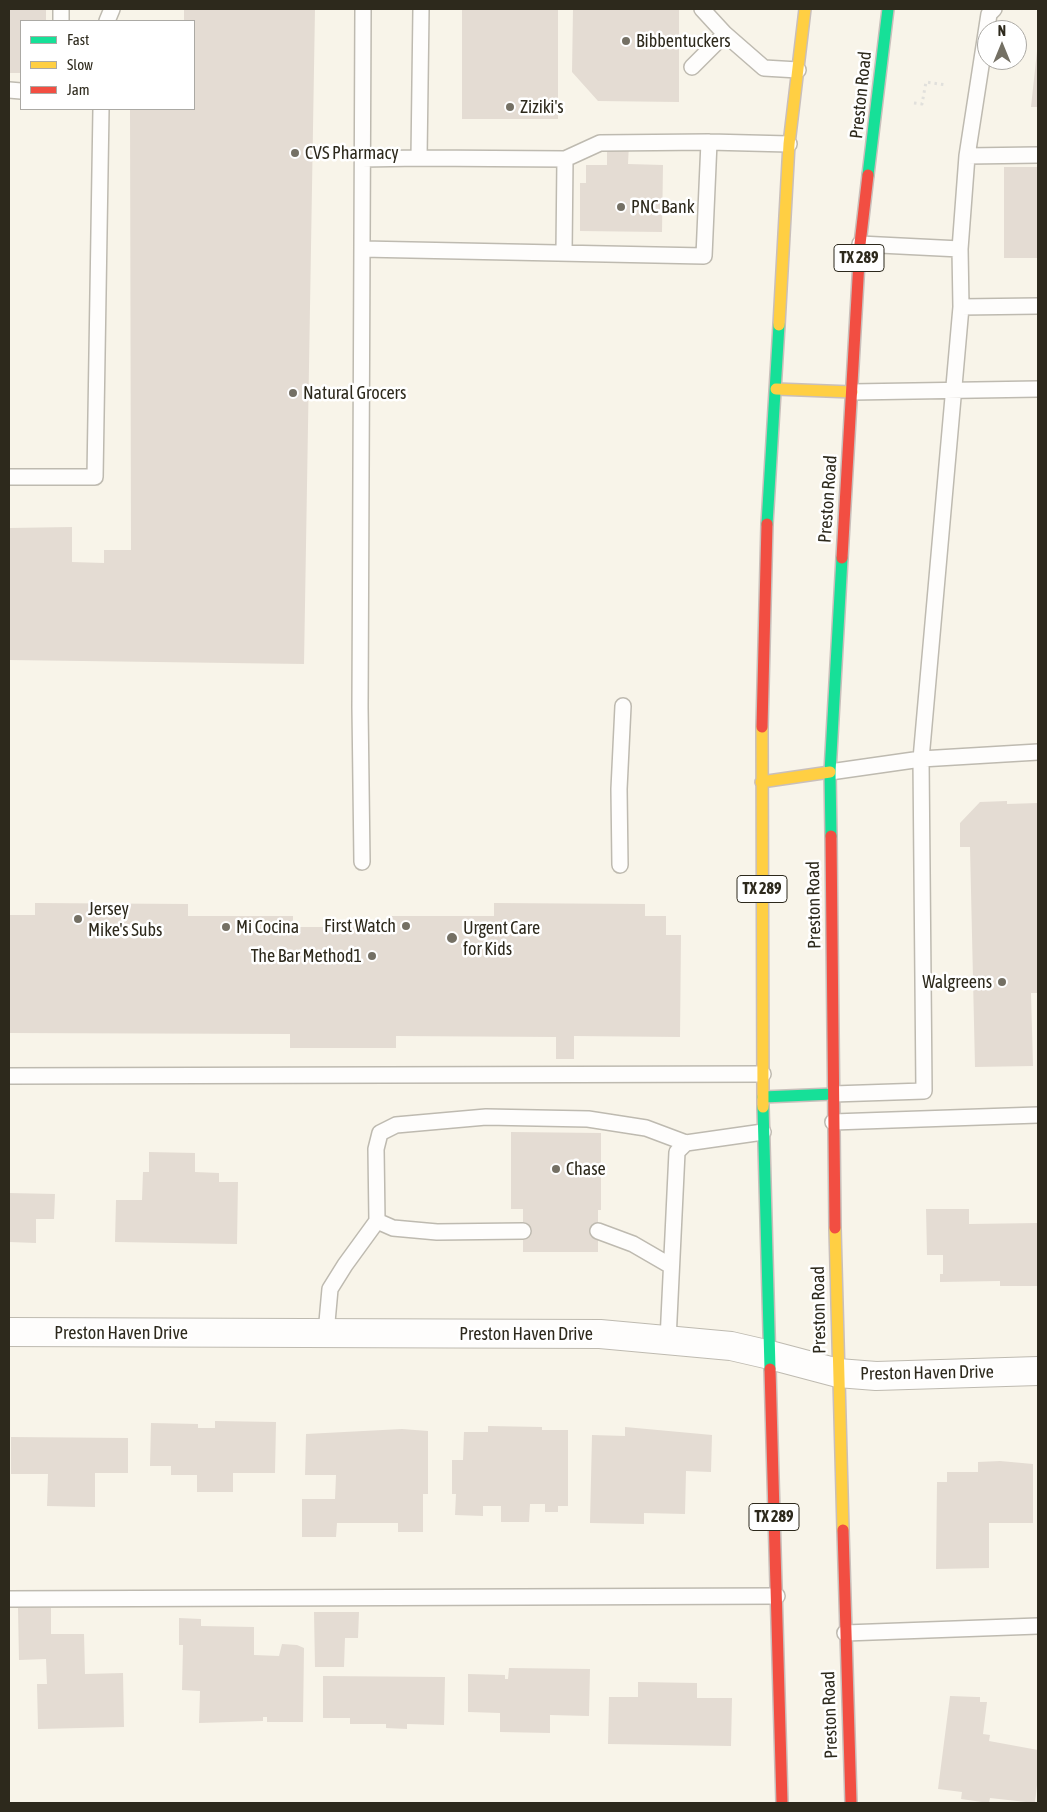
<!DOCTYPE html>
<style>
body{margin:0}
#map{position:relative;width:1047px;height:1812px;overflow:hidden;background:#f8f4e9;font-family:"Asap Condensed",sans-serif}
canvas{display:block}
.frame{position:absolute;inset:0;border:10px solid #2d291c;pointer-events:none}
.legend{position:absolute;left:20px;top:20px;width:175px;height:90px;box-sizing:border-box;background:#fff;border:1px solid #aba9a4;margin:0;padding:6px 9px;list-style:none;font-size:15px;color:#2d291c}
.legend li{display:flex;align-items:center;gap:10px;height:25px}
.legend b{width:25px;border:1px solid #aba9a4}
.north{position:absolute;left:977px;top:20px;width:50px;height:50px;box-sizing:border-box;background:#fff;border:1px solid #aba9a4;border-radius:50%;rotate:0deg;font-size:14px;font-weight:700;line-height:20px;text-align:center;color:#2d291c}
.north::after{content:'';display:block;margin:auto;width:18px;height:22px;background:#747064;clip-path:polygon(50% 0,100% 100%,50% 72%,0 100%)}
</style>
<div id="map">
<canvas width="1047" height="1812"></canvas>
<div class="frame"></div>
<ul class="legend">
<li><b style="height:6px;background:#16e098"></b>Fast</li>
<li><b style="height:6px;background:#ffcf43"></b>Slow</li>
<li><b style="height:6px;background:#f24e42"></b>Jam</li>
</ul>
<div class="north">N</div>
</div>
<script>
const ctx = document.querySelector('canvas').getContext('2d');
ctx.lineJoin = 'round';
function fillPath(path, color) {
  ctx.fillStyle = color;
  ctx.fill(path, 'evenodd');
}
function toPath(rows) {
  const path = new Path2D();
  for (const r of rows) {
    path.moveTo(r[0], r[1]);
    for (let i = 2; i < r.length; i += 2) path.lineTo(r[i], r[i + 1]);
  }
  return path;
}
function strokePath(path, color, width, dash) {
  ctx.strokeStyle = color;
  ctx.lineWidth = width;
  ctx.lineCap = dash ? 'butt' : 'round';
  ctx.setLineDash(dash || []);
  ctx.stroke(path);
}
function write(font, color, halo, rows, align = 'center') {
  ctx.font = font + ' "Asap Condensed",sans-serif';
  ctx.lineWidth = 5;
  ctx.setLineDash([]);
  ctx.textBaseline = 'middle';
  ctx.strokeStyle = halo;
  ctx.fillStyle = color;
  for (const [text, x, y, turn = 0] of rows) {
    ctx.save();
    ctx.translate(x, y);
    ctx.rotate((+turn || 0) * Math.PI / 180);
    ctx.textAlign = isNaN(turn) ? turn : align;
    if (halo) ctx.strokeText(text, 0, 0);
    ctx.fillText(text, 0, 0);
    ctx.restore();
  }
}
fillPath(toPath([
 [9,9,46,9,46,21,21,21,21,73,9,73],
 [184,9,315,9,304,664,9,660,9,528,72,527,72,562,104,563,104,550,131,550,130,109,194,109,194,21,184,21],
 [462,9,558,9,558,119,462,119],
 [573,9,679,9,679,102,598,101,572,72],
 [1037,51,1038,51,1038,107,1031,107],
 [607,143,629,144,628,164,663,165,662,232,580,231,580,183,586,183,586,165,607,165],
 [1004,167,1038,167,1038,258,1004,258],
 [1007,801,1007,804,1038,803,1038,993,1031,993,1033,1066,975,1067,970,847,960,847,960,823,980,802],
 [35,903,188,904,188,916,293,916,293,927,388,927,388,916,494,916,494,903,645,904,645,916,666,916,666,935,681,935,680,1037,574,1036,574,1059,556,1059,556,1037,396,1036,396,1048,290,1048,290,1034,9,1033,9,915,35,915],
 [511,1132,601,1133,601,1210,598,1210,598,1252,523,1252,523,1209,511,1209],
 [149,1152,195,1153,195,1172,219,1173,219,1182,238,1182,237,1244,115,1242,116,1200,142,1200,143,1172,149,1172],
 [9,1193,55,1194,54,1219,36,1219,36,1243,9,1242],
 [926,1209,969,1209,969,1224,1038,1223,1038,1286,1000,1286,1000,1281,940,1282,940,1274,943,1274,943,1255,927,1255],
 [215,1421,276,1422,275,1473,233,1473,233,1492,197,1492,197,1475,171,1475,171,1466,150,1466,151,1423,198,1424,198,1428,215,1428],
 [488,1426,542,1427,542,1430,568,1430,568,1506,558,1506,558,1512,545,1512,545,1504,530,1504,529,1522,501,1522,501,1506,483,1506,483,1516,455,1515,456,1494,452,1494,452,1460,463,1460,464,1432,488,1432],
 [625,1427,712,1435,711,1472,686,1471,685,1514,644,1513,644,1524,590,1523,592,1435,625,1436],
 [402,1429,428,1431,428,1494,423,1494,423,1532,398,1532,398,1523,337,1523,336,1537,302,1537,302,1499,335,1499,336,1475,305,1475,306,1434],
 [11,1437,128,1438,128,1473,95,1473,95,1507,47,1506,48,1474,11,1474],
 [1000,1461,1033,1464,1033,1523,989,1523,989,1568,936,1569,937,1482,947,1482,947,1472,978,1472,978,1462],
 [18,1608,51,1608,51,1634,84,1634,85,1674,123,1673,124,1727,38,1729,37,1684,47,1684,46,1659,19,1660],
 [314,1612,359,1612,358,1638,345,1638,344,1667,315,1667],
 [179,1618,201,1619,201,1626,254,1627,254,1655,279,1656,282,1644,297,1645,304,1648,303,1722,267,1722,267,1717,263,1717,263,1721,199,1723,200,1691,182,1690,183,1645,179,1645],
 [509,1668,590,1669,589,1716,550,1715,550,1733,500,1732,500,1713,468,1712,468,1674,505,1675,505,1679,508,1679],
 [323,1676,445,1677,444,1725,407,1724,407,1729,386,1728,386,1724,350,1724,350,1718,323,1718],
 [638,1682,697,1683,697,1698,732,1698,731,1746,608,1744,609,1697,638,1697],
 [950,1696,977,1697,980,1697,980,1702,987,1702,983,1734,990,1735,989,1741,1038,1750,1038,1776,1035,1803,990,1798,989,1803,961,1799,962,1792,938,1789]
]), '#e4dcd3');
const lane = toPath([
 [61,9,61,21],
 [702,9,725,34,764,68,798,70],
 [107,21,112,9],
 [692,67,725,34],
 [9,90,21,91],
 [967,156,1038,155],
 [419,158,421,9],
 [362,159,419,158,565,159,600,143,709,142,789,144],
 [362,249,704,256,709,142],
 [960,249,967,156,989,14,994,9],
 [564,252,565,159],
 [961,307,1038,306],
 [852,392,1038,389],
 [9,477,95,477,101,109],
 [830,772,921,759,1038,752],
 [362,862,360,707,363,9],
 [620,865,619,789,623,706],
 [9,1076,763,1074],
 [833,1094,924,1091,921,759,961,307,960,249,860,244],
 [833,1122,1038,1115],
 [523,1231,437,1232,393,1228,377,1221,376,1149,380,1133,396,1125,486,1117,588,1119,646,1128,686,1143],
 [598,1231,633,1244,671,1266],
 [326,1333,330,1289,345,1265,377,1221],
 [668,1340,677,1152,686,1143,763,1132],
 [9,1599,777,1596],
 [845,1633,1038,1626]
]);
const street = toPath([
 [9,1332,600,1334,731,1346,770,1355,838,1373,876,1376,1038,1371]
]);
const fast = toPath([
 [868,175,888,9],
 [767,524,779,325],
 [831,836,830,772,842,558],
 [763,1097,833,1094],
 [763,1107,770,1369]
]);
const slow = toPath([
 [779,325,789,144,805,9],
 [776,389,852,392],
 [762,727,763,1107],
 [761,782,830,772],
 [835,1228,843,1530]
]);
const jam = toPath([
 [842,558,860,244,868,175],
 [762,727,767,524],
 [831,836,835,1228],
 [770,1369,782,1803],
 [843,1530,851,1803]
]);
strokePath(lane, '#bebab0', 18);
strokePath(street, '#bebab0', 30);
strokePath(fast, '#c9bfbb', 14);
strokePath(slow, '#c9bfbb', 14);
strokePath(jam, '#c9bfbb', 14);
strokePath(toPath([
 [914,103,922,104,926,82,946,85]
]), '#e1e0dc', 3, [2.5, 4]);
strokePath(lane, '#fefdfc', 15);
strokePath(street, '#fefdfc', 28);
strokePath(fast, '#16e098', 11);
strokePath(slow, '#ffcf43', 11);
strokePath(jam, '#f24e42', 11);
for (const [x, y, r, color] of [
 [626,41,5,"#747064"],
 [510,107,5,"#747064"],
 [295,153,5,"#747064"],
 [621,207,5,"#747064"],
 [293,393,5,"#747064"],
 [78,919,5,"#747064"],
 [406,926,5,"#747064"],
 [226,927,5,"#747064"],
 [452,938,6,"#747064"],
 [372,956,5,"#747064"],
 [1002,982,5,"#747064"],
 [556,1169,5,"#747064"]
]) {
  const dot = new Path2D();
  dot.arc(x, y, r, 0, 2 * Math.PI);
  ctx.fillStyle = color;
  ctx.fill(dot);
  strokePath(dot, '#fff', 2);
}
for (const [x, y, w] of [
 [859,258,50],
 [762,889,50],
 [774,1517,50]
]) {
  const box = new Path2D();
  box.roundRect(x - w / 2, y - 13.5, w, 27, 4);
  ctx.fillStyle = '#fff';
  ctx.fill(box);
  strokePath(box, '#2d291c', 1);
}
write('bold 16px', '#2d291c', null, [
 ["TX 289",859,258],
 ["TX 289",762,889],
 ["TX 289",774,1517]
]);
write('18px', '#2d291c', '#fff', [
 ["Bibbentuckers",636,41],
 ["Ziziki's",520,107],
 ["CVS Pharmacy",305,153],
 ["PNC Bank",631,207],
 ["Natural Grocers",303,393],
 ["Jersey",88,909],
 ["Mike's Subs",88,930],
 ["First Watch",396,926,"right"],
 ["Mi Cocina",236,927],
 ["Urgent Care",463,928],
 ["for Kids",463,949],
 ["The Bar Method1",362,956,"right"],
 ["Walgreens",992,982,"right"],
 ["Chase",566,1169]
], 'left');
write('18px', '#2d291c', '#fff', [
 ["Preston Road",861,95,-84],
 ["Preston Road",828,499,-86],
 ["Preston Road",814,905,-91],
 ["Preston Road",819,1310,-91],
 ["Preston Haven Drive",121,1333],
 ["Preston Haven Drive",526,1334],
 ["Preston Haven Drive",927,1373,-1],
 ["Preston Road",830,1715,-92]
]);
</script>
